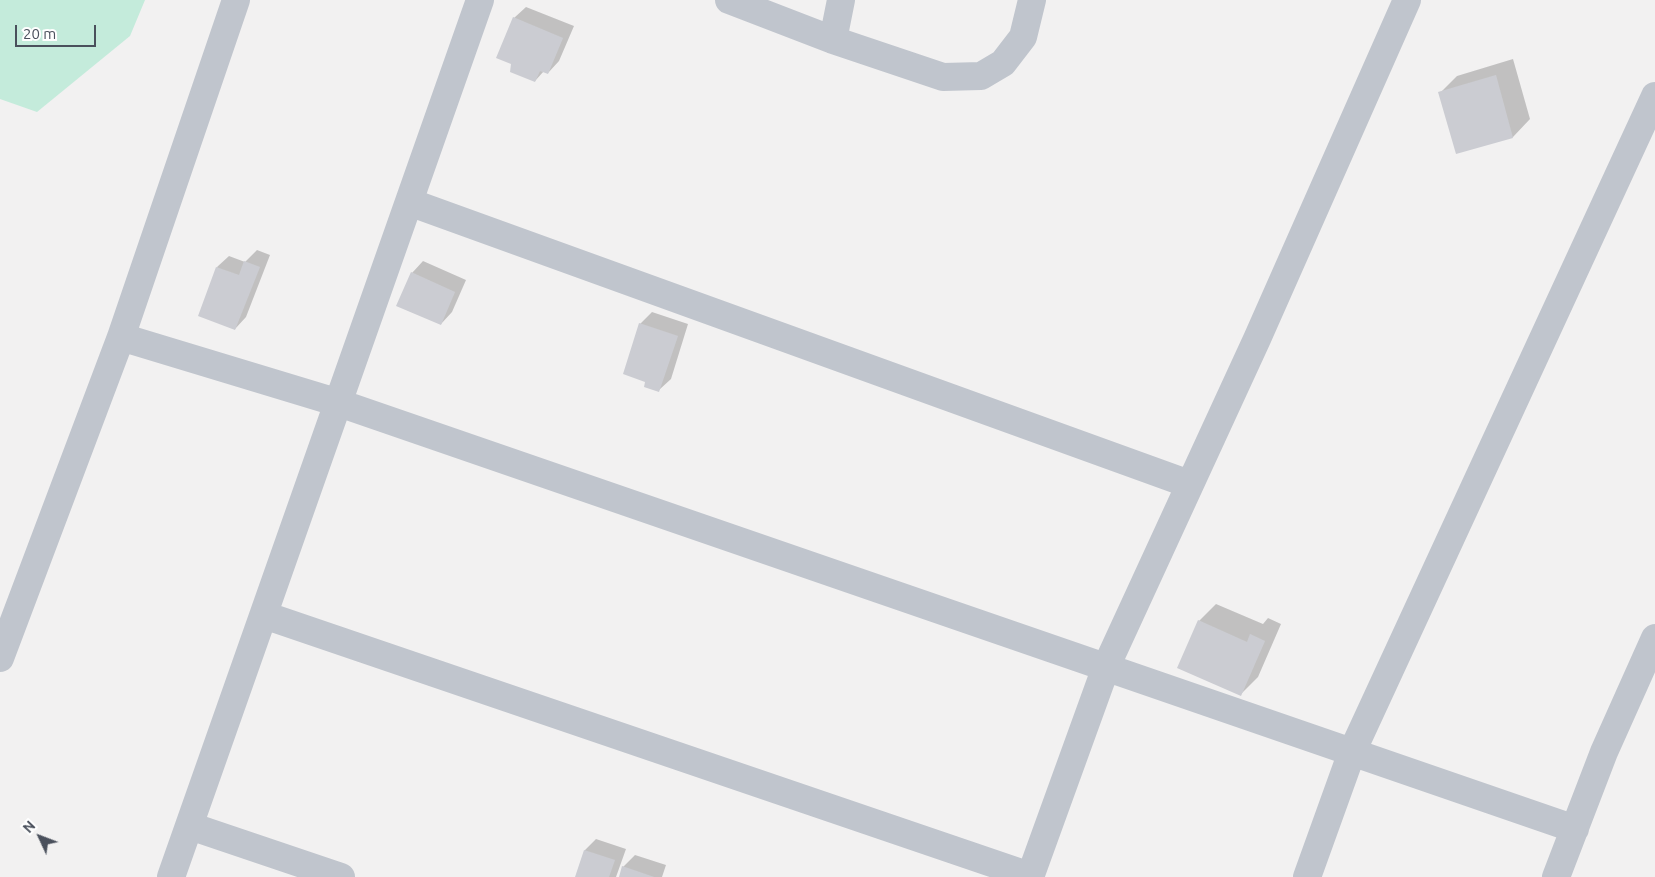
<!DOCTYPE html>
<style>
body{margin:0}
#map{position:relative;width:1655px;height:877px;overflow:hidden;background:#f2f1f1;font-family:Ubuntu,sans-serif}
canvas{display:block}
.north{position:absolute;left:15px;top:812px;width:50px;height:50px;-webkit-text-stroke:4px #fff;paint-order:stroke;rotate:313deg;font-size:14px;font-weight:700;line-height:20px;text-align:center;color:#4a505c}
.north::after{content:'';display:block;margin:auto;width:18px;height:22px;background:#4a505c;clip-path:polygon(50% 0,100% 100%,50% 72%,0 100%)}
.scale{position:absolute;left:15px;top:25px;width:81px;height:22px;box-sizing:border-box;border:2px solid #4a505c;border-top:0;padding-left:6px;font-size:15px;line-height:18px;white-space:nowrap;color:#4a505c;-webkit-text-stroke:4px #fff;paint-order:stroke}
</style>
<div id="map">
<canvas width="1655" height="877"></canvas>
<div class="north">N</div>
<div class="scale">20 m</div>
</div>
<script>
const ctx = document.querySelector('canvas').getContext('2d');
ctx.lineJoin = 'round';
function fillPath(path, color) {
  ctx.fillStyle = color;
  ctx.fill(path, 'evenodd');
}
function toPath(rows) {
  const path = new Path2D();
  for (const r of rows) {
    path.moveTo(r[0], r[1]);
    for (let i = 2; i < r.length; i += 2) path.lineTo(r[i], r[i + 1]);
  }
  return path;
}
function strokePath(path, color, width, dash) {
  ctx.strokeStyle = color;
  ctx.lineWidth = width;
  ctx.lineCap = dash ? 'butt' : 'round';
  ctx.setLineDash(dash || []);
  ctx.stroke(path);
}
fillPath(toPath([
 [0,0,145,0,130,36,37,112,0,99]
]), '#c4ebdb');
fillPath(toPath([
 [526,7,574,26,559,61,548,73,544,71,535,81,514,18],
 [1513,59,1530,119,1513,137,1457,153,1440,93,1457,76],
 [257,250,270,255,246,317,235,329,217,267,229,256,245,262],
 [423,261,466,280,452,312,441,324,412,273],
 [652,312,688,324,671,379,659,390,647,381,640,324],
 [1216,604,1263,624,1268,618,1281,624,1258,677,1241,694,1199,621],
 [596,839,626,849,616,877,576,877,585,850],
 [635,855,666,865,662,877,620,877,623,867]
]), '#0003');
fillPath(toPath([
 [513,17,563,38,548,74,540,71,535,82,510,72,511,64,496,58],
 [1496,75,1513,138,1456,154,1438,92],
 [244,261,260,267,235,330,198,316,216,267,239,275],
 [411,272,455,292,441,325,396,306],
 [639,323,678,336,659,392,644,387,645,382,623,374],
 [1198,620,1247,642,1250,634,1265,641,1241,696,1177,668],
 [584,850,615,860,609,877,575,877],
 [622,866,654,877,619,877]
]), '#cbccd2');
strokePath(toPath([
 [729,0,833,40,943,77,981,76,1003,63,1023,37,1032,0],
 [833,40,841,0],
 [409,202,1189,484],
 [121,337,339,403,1575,829],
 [264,615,1030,876],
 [0,658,121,337,236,0],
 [190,826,341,877],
 [171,877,480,0],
 [1030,877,1106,667,1257,339,1407,0],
 [1307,877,1352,752,1655,96],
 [1556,877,1604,752,1655,638]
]), '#c0c5cd', 28);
</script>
